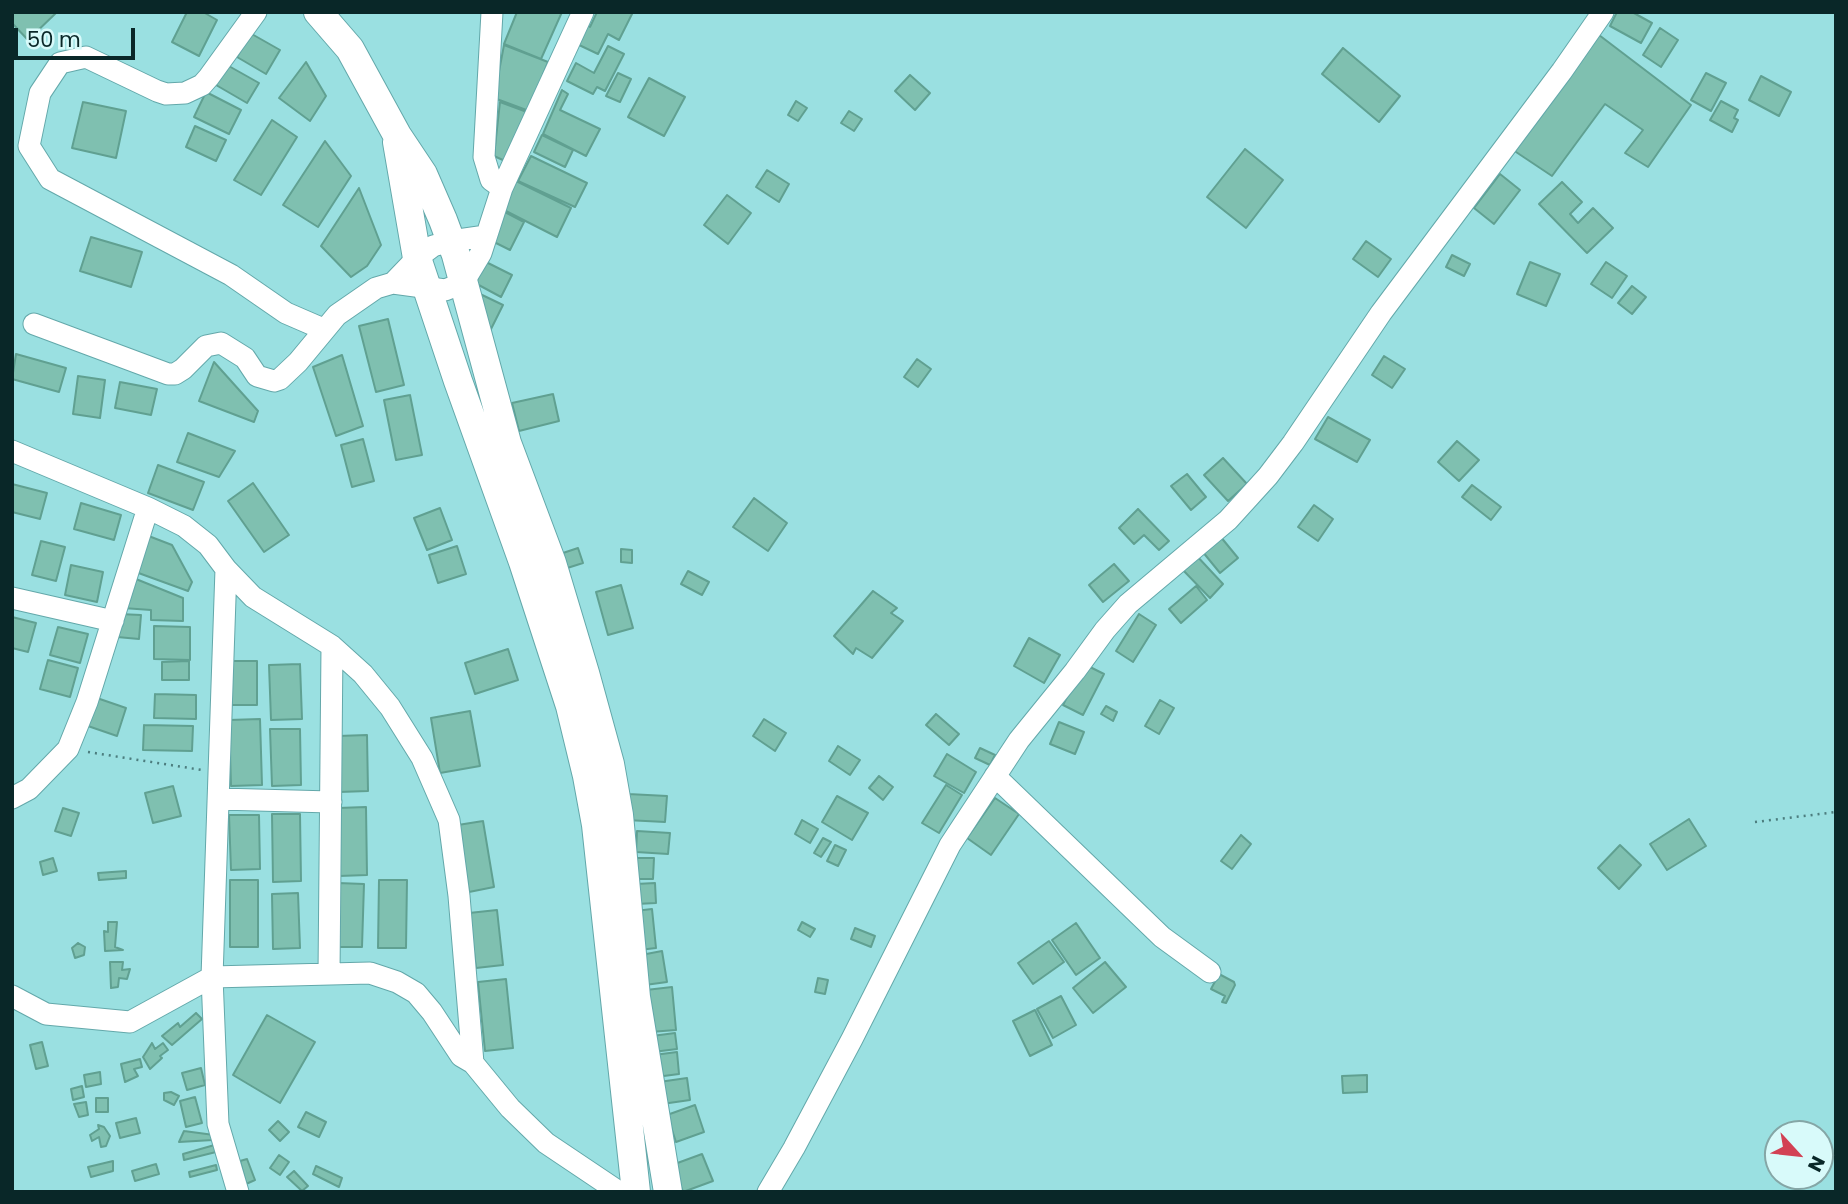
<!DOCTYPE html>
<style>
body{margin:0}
#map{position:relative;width:1848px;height:1204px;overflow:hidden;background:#9ae0e1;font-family:Poppins,sans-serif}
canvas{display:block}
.frame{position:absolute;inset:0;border:14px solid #092728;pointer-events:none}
.north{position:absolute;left:1764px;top:1120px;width:70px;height:70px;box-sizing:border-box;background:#d8fafa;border:2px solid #85a6a6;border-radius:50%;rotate:117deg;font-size:19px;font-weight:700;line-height:28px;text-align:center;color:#092728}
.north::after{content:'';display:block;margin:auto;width:24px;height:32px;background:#d24154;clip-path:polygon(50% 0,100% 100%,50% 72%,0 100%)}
.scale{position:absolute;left:14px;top:28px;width:121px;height:32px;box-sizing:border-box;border:4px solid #092728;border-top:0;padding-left:9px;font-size:21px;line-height:24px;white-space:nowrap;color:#092728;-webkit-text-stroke:5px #d8fafa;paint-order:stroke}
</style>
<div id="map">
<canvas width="1848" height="1204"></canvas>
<div class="frame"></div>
<div class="north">N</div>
<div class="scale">50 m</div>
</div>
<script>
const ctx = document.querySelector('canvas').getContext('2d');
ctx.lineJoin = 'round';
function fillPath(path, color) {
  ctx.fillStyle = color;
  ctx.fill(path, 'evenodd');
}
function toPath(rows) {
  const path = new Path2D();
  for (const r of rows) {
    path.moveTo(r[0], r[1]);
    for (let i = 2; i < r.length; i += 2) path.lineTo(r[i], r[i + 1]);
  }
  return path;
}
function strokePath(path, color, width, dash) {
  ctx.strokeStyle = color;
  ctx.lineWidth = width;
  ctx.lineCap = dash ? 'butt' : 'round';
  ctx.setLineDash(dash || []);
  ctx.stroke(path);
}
const building = toPath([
 [13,12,57,12,28,40,12,23,13,12],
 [187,12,203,12,217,20,199,56,172,42,187,12],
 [517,12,562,12,541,59,504,44,517,12],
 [597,12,633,12,619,40,608,34,598,54,577,44,587,25,590,27,597,12],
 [1617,12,1632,12,1652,23,1641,43,1610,26,1617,12],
 [1660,28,1678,40,1661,67,1643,55,1660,28],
 [250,33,280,50,266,74,237,57,250,33],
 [1599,35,1691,105,1648,167,1625,153,1643,130,1605,104,1552,176,1513,150,1599,35],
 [504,45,548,62,529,111,494,98,504,45],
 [608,46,624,54,605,91,597,87,593,94,567,81,576,63,594,73,608,46],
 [1343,48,1400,96,1379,122,1322,74,1343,48],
 [306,62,326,96,310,121,279,98,306,62],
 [227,65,259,83,247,103,216,85,227,65],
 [618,73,631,79,620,102,606,96,618,73],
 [1706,73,1726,83,1711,111,1691,100,1706,73],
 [910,75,930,93,915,110,895,91,910,75],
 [1761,76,1791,92,1779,116,1749,100,1761,76],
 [649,78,685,97,664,136,628,117,649,78],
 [562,90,568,94,560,110,600,129,586,156,543,134,562,90],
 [206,92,241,110,229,134,194,117,206,92],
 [796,101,807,108,798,121,788,115,796,101],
 [1721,101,1738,110,1734,118,1738,120,1732,132,1710,120,1721,101],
 [83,102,126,111,116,158,72,148,83,102],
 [500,102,527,112,505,161,494,156,500,102],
 [849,111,862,119,854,131,841,123,849,111],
 [272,120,297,137,261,195,234,180,272,120],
 [195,126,226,140,216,161,186,147,195,126],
 [542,135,573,150,565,167,534,152,542,135],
 [325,141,351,176,318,227,283,205,325,141],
 [1245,149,1283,180,1246,228,1207,197,1245,149],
 [531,156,587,183,575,207,518,181,531,156],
 [767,170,789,184,779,202,756,187,767,170],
 [1500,174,1520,190,1494,224,1474,208,1500,174],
 [512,179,571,208,557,237,498,207,512,179],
 [1562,182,1582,202,1570,214,1578,223,1593,208,1613,228,1587,253,1539,204,1562,182],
 [359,188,381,245,367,266,351,277,321,246,359,188],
 [727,195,751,213,728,244,704,225,727,195],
 [503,211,524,222,510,250,488,239,503,211],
 [91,237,142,252,131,287,80,271,91,237],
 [1366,241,1391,259,1378,277,1353,259,1366,241],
 [1452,255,1470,264,1464,276,1446,267,1452,255],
 [486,262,512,275,501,297,475,283,486,262],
 [1530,262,1560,274,1546,306,1517,294,1530,262],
 [1606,262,1627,276,1612,298,1591,284,1606,262],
 [1632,286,1646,297,1632,314,1618,303,1632,286],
 [478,293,503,305,490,331,478,293],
 [388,319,404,385,376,392,359,326,388,319],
 [16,354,66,368,59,392,12,379,16,354],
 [342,355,363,426,336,436,313,367,342,355],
 [1384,356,1405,369,1392,388,1372,375,1384,356],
 [917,359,931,369,918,387,904,377,917,359],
 [214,362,258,411,254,422,199,401,214,362],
 [78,376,105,380,100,418,73,414,78,376],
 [120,382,157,389,151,415,115,408,120,382],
 [553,394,559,421,519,431,512,403,553,394],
 [410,395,422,455,396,460,384,400,410,395],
 [1328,417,1370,440,1357,462,1315,439,1328,417],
 [188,433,235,451,219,477,177,462,188,433],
 [363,439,374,481,352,487,341,445,363,439],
 [1457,441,1479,460,1459,481,1438,462,1457,441],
 [1223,458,1247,484,1228,501,1204,475,1223,458],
 [158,465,204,482,193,510,148,493,158,465],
 [1187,474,1206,497,1191,510,1171,486,1187,474],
 [253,483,289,535,264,552,228,501,253,483],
 [12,484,47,493,40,519,12,512,12,484],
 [1472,485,1501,507,1491,520,1462,497,1472,485],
 [754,498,787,523,768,551,733,527,754,498],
 [81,503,121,515,114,540,74,529,81,503],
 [1314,505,1333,519,1318,541,1298,527,1314,505],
 [440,508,452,540,427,550,414,518,440,508],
 [1138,509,1169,541,1159,550,1144,535,1134,544,1119,528,1138,509],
 [146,535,172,545,192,582,188,591,133,571,146,535],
 [1220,536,1238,558,1220,573,1202,551,1220,536],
 [41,541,65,547,56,581,32,575,41,541],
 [457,546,466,574,438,583,429,555,457,546],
 [578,548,583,563,561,570,557,555,578,548],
 [621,549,632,550,632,563,621,562,621,549],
 [1195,554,1223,584,1210,598,1181,568,1195,554],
 [1114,564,1129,581,1103,602,1089,585,1114,564],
 [71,565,103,572,97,602,65,595,71,565],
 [688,571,709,582,702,595,681,584,688,571],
 [131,577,183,598,183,621,151,620,151,610,123,608,131,577],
 [621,585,633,628,608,635,596,592,621,585],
 [1196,586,1207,600,1181,623,1169,609,1196,586],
 [873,591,897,608,891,613,903,621,872,658,856,648,853,654,834,636,873,591],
 [119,614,141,615,139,639,117,637,119,614],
 [1139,614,1156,625,1133,662,1116,651,1139,614],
 [12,617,36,623,28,652,12,648,12,617],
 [154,626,190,627,190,660,154,659,154,626],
 [58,627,88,634,80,663,50,655,58,627],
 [1029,638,1060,655,1044,683,1014,666,1029,638],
 [508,649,518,680,475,694,465,663,508,649],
 [48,660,78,668,70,697,40,689,48,660],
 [189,661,189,680,162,680,162,662,189,661],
 [230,661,257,661,257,705,230,705,230,661],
 [300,664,302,719,271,720,269,665,300,664],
 [1084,664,1104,674,1083,715,1063,705,1084,664],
 [155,694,196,695,196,719,154,718,155,694],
 [94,697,126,708,117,736,85,725,94,697],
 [1160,700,1174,708,1159,734,1145,726,1160,700],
 [1106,706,1117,712,1113,721,1101,714,1106,706],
 [470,711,480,766,440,773,431,718,470,711],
 [936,714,959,734,949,745,926,725,936,714],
 [260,719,262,785,231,786,229,720,260,719],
 [764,719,786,733,775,751,753,736,764,719],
 [1059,722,1084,732,1075,754,1050,744,1059,722],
 [144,725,193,726,192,751,143,750,144,725],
 [270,729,300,729,301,785,272,786,270,729],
 [367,735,368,791,339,792,338,736,367,735],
 [838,746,860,760,850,775,829,761,838,746],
 [980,748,995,755,990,765,975,758,980,748],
 [947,754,976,772,964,793,934,776,947,754],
 [879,776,893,787,883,800,869,788,879,776],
 [946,785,962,795,939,833,922,823,946,785],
 [173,786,181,816,153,823,145,793,173,786],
 [628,794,667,796,665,822,626,820,628,794],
 [837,796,868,813,852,840,822,822,837,796],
 [995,798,1019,814,991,855,967,838,995,798],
 [366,807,367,875,339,876,338,808,366,807],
 [63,808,79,813,71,836,55,831,63,808],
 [272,814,300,814,301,881,273,882,272,814],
 [229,815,259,815,260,869,231,870,229,815],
 [1689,819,1706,846,1667,870,1650,844,1689,819],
 [802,820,818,829,810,843,795,834,802,820],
 [483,821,494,887,469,892,458,825,483,821],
 [637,831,670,833,668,854,636,852,637,831],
 [1241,835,1251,844,1232,869,1221,861,1241,835],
 [823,838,831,842,821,857,814,853,823,838],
 [835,845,846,850,838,866,827,861,835,845],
 [1620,845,1641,865,1619,889,1598,868,1620,845],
 [53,858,57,871,43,875,40,862,53,858],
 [634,858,654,858,653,879,633,879,634,858],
 [126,871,126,878,99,880,98,873,126,871],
 [230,880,258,880,258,947,230,947,230,880],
 [379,880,407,880,406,948,378,948,379,880],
 [338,883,364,884,362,947,336,947,338,883],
 [655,883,656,903,636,904,636,884,655,883],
 [298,893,300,948,273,949,272,894,298,893],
 [652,909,656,948,639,950,635,911,652,909],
 [497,910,503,965,476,968,469,913,497,910],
 [108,922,117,922,115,947,123,950,105,951,104,931,108,932,108,922],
 [802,922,815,929,810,937,798,930,802,922],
 [1076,923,1100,958,1076,975,1052,940,1076,923],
 [855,928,875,936,871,947,851,939,855,928],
 [1049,941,1064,962,1033,984,1018,963,1049,941],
 [78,943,85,947,84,955,75,958,72,948,78,943],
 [662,951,667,982,645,985,641,955,662,951],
 [110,962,123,962,122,970,130,969,127,979,119,978,118,987,111,988,110,962],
 [1105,962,1126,987,1093,1013,1073,988,1105,962],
 [1219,974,1234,982,1235,985,1226,1003,1222,1002,1225,996,1211,989,1219,974],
 [818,978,828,980,825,994,815,992,818,978],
 [506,979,513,1048,485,1051,478,982,506,979],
 [672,987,676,1030,650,1032,646,990,672,987],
 [1061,996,1076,1025,1053,1038,1037,1009,1061,996],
 [1035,1010,1052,1045,1030,1056,1013,1021,1035,1010],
 [196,1013,202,1019,172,1045,162,1036,178,1023,180,1027,196,1013],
 [267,1015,315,1042,280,1103,233,1075,267,1015],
 [675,1033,677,1049,653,1052,652,1036,675,1033],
 [42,1042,48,1066,36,1069,30,1045,42,1042],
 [152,1043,155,1049,163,1043,168,1050,160,1056,162,1058,150,1069,143,1057,152,1043],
 [677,1052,679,1074,656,1077,654,1055,677,1052],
 [140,1059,142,1067,134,1069,138,1076,125,1082,121,1064,140,1059],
 [201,1068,205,1085,187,1090,182,1073,201,1068],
 [100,1072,101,1084,86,1087,84,1075,100,1072],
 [1367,1075,1367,1092,1343,1093,1342,1076,1367,1075],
 [687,1078,690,1100,662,1104,659,1082,687,1078],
 [82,1086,84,1097,73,1100,71,1089,82,1086],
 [171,1092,179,1096,174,1105,164,1100,164,1093,171,1092],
 [195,1097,202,1123,186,1127,180,1101,195,1097],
 [96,1098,108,1098,108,1112,96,1112,96,1098],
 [86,1102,88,1115,79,1117,74,1104,86,1102],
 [695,1105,704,1132,676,1142,667,1115,695,1105],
 [306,1112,326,1122,319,1137,298,1127,306,1112],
 [136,1118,140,1133,120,1138,116,1123,136,1118],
 [278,1121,289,1132,280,1141,269,1130,278,1121],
 [98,1125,104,1127,110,1136,106,1146,101,1147,99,1137,92,1141,90,1135,99,1129,98,1125],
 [184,1131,214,1135,213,1140,179,1142,184,1131],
 [218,1144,220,1151,184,1160,183,1154,218,1144],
 [702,1154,713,1181,683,1192,672,1165,702,1154],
 [279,1155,289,1162,280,1175,270,1168,279,1155],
 [247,1159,255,1180,246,1184,240,1161,247,1159],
 [113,1161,113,1171,91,1177,88,1167,113,1161],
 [156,1164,159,1174,135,1181,132,1171,156,1164],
 [216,1165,217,1170,190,1177,189,1172,216,1165],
 [316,1166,342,1178,339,1187,313,1174,316,1166],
 [294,1171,308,1186,302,1191,287,1177,294,1171]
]);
fillPath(building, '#7fc0b0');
strokePath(building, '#60a091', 2);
const minor = toPath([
 [256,12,209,77,202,85,185,93,166,94,157,91,86,57,60,63,40,93,29,146,50,179,231,275,286,313,323,329],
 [492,12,484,157,491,180,502,188],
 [393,283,417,258,433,246,451,241,486,236],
 [34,324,168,374,175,374,183,369,206,346,221,343,245,358,257,376,274,381,280,379,298,362,337,315,376,288,393,283,445,290,463,283,481,253,502,188,583,12],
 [12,451,148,508,184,526,208,545,226,569,253,597,332,646,363,674,390,707,422,758,449,820,459,896,473,1063,510,1108,546,1143,619,1192],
 [226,569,212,977,218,1124,238,1192],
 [12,598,113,621],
 [995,776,1162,937,1210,972],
 [12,798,29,789,68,749,87,702,148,508],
 [219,799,331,802],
 [329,974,332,646],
 [12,996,46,1014,130,1022,212,977,370,973,397,982,416,993,432,1012,461,1056,473,1063],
 [768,1192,794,1148,852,1039,950,845,1019,740,1075,671,1105,630,1128,604,1228,520,1268,476,1293,443,1381,313,1562,71,1603,12]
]);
const major = toPath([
 [318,12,350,49,397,135,423,174,443,220,456,255,507,443,552,563,585,673,610,764,619,815,636,997,668,1192],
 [397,142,417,258,458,381,523,562,570,706,587,776,596,825,636,1192]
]);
strokePath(minor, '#63a8aa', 23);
strokePath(major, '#63a8aa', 30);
strokePath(toPath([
 [88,752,202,770],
 [1755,822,1836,812]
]), '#4c7d7e', 2.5, [2, 5]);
strokePath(minor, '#fff', 21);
strokePath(major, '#fff', 28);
</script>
